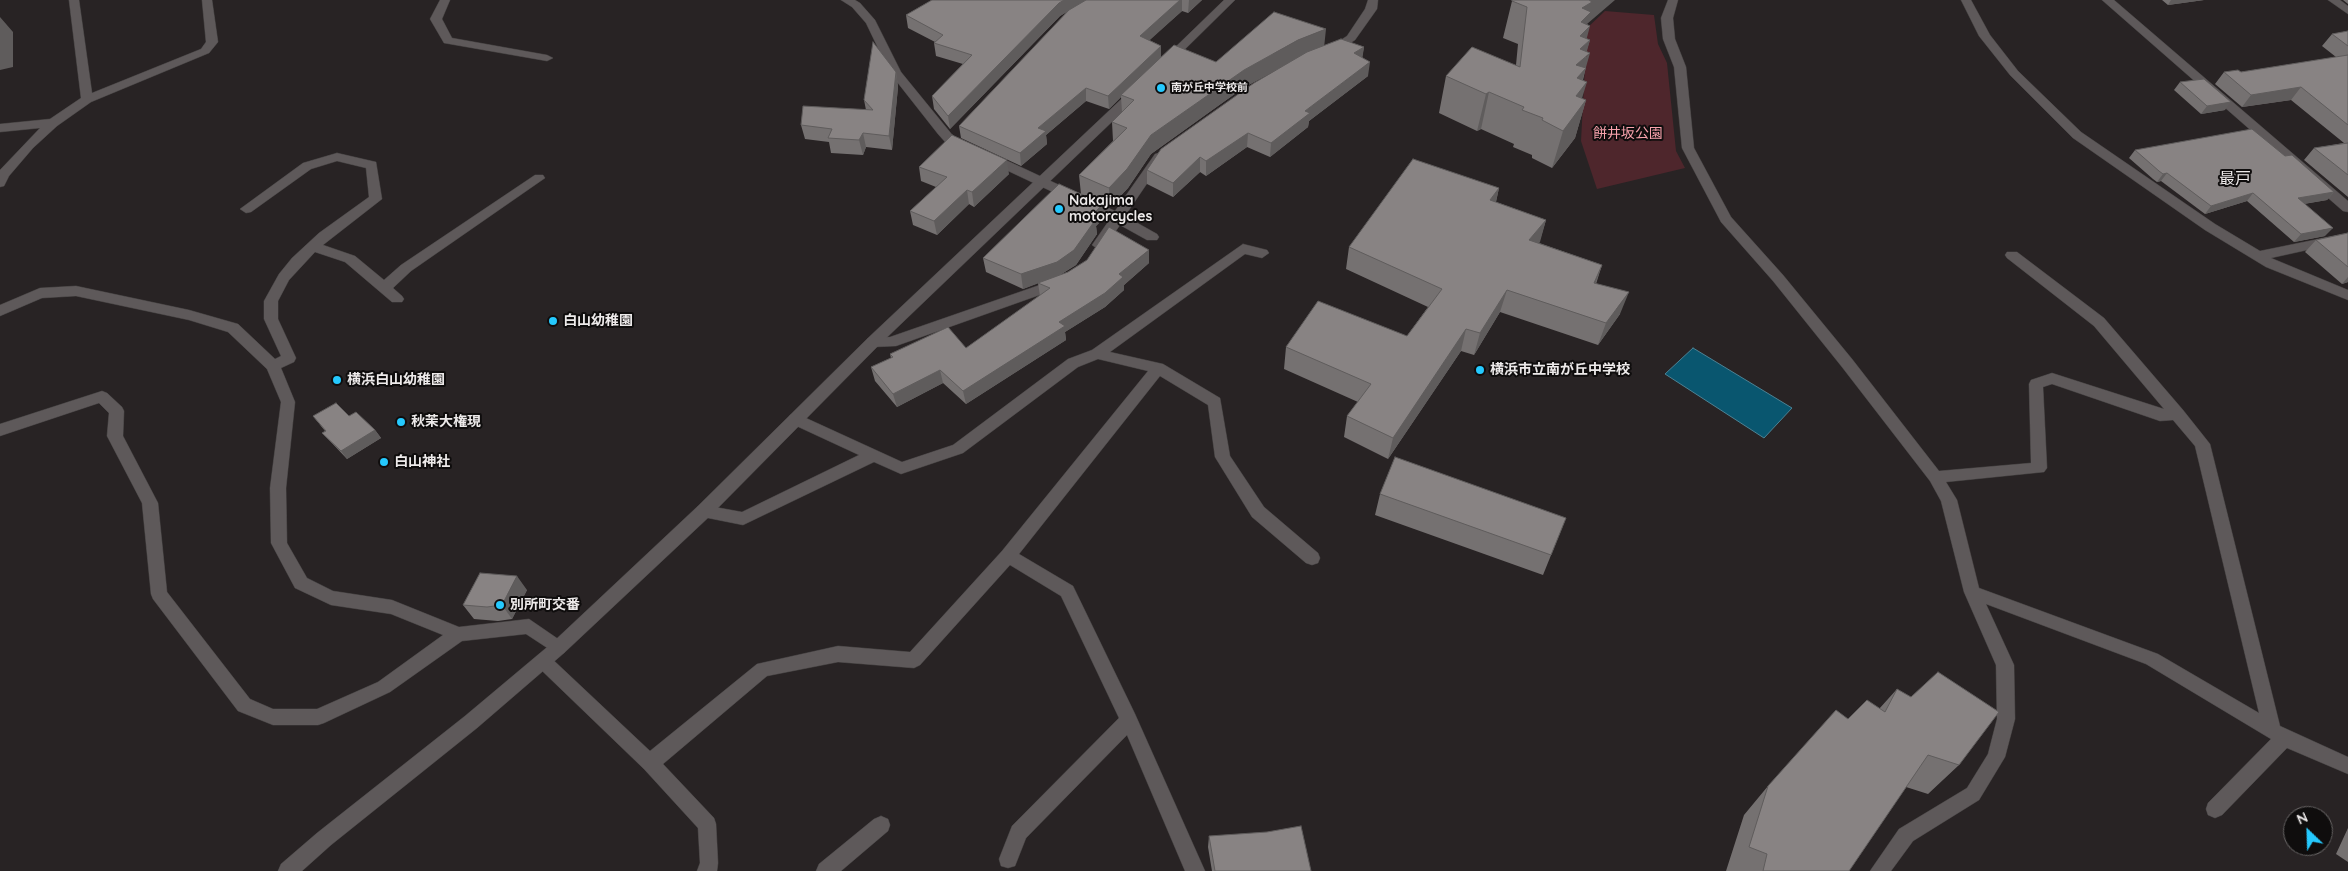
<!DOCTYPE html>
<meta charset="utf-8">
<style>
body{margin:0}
#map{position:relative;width:2348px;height:871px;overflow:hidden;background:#282324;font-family:Quicksand,sans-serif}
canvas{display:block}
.north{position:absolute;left:2283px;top:806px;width:50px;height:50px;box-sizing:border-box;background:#0f0d0d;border:1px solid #686565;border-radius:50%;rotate:336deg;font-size:14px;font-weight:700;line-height:20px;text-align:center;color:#edeaea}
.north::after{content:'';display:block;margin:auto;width:18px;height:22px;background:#25c9fe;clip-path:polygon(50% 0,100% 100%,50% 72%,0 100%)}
</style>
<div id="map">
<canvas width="2348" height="871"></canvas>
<div class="north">N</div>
</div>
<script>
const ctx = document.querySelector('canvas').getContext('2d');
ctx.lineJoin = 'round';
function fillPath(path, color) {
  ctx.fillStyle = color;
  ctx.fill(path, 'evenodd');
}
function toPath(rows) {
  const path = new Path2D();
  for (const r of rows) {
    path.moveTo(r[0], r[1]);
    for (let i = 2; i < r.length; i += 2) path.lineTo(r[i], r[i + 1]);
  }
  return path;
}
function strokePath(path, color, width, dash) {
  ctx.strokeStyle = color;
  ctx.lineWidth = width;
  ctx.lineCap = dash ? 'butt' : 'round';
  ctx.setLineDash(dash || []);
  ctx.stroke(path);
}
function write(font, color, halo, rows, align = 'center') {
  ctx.font = font + ' Quicksand,"Noto Sans JP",sans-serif';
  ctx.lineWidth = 4;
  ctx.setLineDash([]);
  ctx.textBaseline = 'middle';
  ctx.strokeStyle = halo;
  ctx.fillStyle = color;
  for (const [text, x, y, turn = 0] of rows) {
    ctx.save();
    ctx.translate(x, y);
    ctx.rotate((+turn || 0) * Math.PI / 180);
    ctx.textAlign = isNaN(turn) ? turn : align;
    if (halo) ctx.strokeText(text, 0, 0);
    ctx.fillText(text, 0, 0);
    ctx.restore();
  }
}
fillPath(toPath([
 [1605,11,1654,15,1658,44,1667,63,1676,151,1685,168,1597,189,1581,141,1587,28]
]), '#4e262c');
const water = toPath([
 [1693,348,1792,408,1764,438,1665,374,1693,348]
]);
fillPath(water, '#09566f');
strokePath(water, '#4d8294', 1);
const street = toPath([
 [69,0,79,0,92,93,201,49,206,42,202,0,212,0,218,42,209,53,91,102,57,126,33,148,9,176,4,186,0,187,0,170,40,128,0,132,0,124,50,119,81,98,69,0],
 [440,0,450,0,442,19,452,38,547,55,553,58,547,61,444,43,430,19,440,0],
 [841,0,855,0,860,3,875,20,901,72,954,137,969,144,971,147,969,150,961,150,946,143,938,134,890,73,866,23,852,7,841,0],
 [1368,0,1378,0,1377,9,1355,40,1335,53,1327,53,1325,51,1327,49,1347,36,1365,9,1368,0],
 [1668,0,1678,0,1673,18,1675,39,1686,67,1694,148,1731,217,1783,275,1852,359,1939,471,2031,463,2029,384,2031,380,2052,373,2164,409,2094,326,2007,258,2005,255,2007,252,2017,252,2104,318,2183,410,2210,444,2280,726,2348,757,2348,774,2287,748,2222,815,2215,818,2208,815,2206,809,2208,803,2271,739,2146,664,1986,604,2014,665,2015,719,2005,757,1979,800,1913,841,1891,871,1870,871,1899,829,1967,788,1988,754,1997,719,1996,665,1964,592,1941,501,1930,481,1842,367,1773,281,1721,222,1682,148,1674,67,1663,39,1661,18,1668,0],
 [2052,384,2160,421,2173,420,2195,446,2259,713,2158,654,1979,588,1957,500,1946,482,2044,472,2047,468,2043,387,2052,384],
 [1961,0,1971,0,1990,35,2018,71,2081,132,2215,224,2260,251,2348,233,2348,241,2271,258,2348,290,2348,300,2266,267,2205,230,2073,138,2010,75,1979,36,1961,0],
 [2102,0,2114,0,2348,201,2348,212,2343,211,2102,0],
 [2328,0,2340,0,2348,6,2348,14,2328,0],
 [337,153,376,162,382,199,323,245,355,256,384,280,401,265,535,175,543,175,545,178,411,271,393,288,402,296,404,299,402,302,392,302,345,262,315,252,289,280,278,301,278,319,296,358,294,362,281,368,295,402,286,488,287,543,307,578,333,591,392,600,459,627,529,619,564,643,566,648,564,653,558,655,526,634,462,641,390,692,324,723,318,725,273,725,238,711,153,599,151,594,142,503,107,436,109,413,99,403,0,436,0,424,102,391,107,393,122,407,124,411,123,436,158,503,167,592,250,699,273,709,317,709,378,682,443,635,391,614,331,605,295,588,271,543,270,488,281,402,267,369,228,332,189,320,76,296,42,298,0,316,0,305,40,288,76,286,189,310,238,324,275,359,281,356,264,319,264,301,279,274,292,258,319,233,369,197,366,168,337,161,311,169,251,212,246,213,240,209,303,163,337,153],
 [1159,153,1165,157,1125,216,1157,234,1159,237,1157,240,1147,240,1120,225,1104,248,1099,250,1092,245,1110,219,987,161,985,158,991,154,995,155,1115,211,1155,154,1159,153],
 [1243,244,1267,250,1269,253,1262,258,1245,254,1110,352,1163,364,1220,398,1230,456,1264,507,1318,553,1320,558,1318,563,1312,565,1306,563,1252,517,1215,457,1208,405,1160,376,1019,554,1073,586,1135,714,1205,871,1185,871,1127,735,1026,838,1015,866,1008,868,1001,866,999,859,1012,826,1119,718,1061,596,1010,565,920,665,914,668,838,662,767,676,663,764,714,818,716,824,718,863,717,871,697,871,700,863,698,828,644,769,537,666,534,661,537,656,543,653,549,656,650,751,757,664,838,646,910,652,1002,551,1148,371,1098,359,1078,367,963,453,901,474,874,462,743,525,698,516,696,511,698,506,704,505,742,512,859,455,790,423,788,419,790,415,795,413,902,462,953,445,1068,359,1092,350,1243,244],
 [1057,279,1062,281,1064,284,1062,287,896,346,873,347,868,346,866,342,868,338,890,337,1057,279],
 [881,816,888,819,890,825,888,831,841,871,816,871,819,864,874,819,881,816]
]);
const secondary = toPath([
 [1224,0,1235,0,1170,64,1162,64,1160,62,1162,60,1224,0],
 [1136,88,1142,92,1140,95,878,346,710,516,564,653,477,728,331,845,302,871,278,871,281,864,317,833,465,716,552,643,698,506,868,338,1132,89,1136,88]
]);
strokePath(street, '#413e3e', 1);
strokePath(secondary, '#413e3e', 1);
fillPath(street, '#5e595a');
fillPath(secondary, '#5e595a');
fillPath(toPath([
 [932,0,1202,0,1188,13,1182,11,1149,40,1161,46,1161,57,1216,62,1324,46,1364,47,1362,57,1368,76,1309,121,1308,127,1270,157,1247,147,1206,176,1200,172,1173,197,1147,184,1147,170,1278,69,1243,88,1151,154,1128,188,1110,207,1081,194,1079,175,1113,141,1112,122,1122,112,1121,97,1109,109,1086,101,1046,135,1047,144,1021,166,961,138,959,126,1068,11,1060,16,950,129,934,109,932,96,963,64,936,56,934,43,935,42,908,28,906,15],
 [2162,0,2204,0,2168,5],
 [2343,0,2348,0,2348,4],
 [1512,1,1587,24,1586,39,1590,40,1586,52,1586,67,1583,80,1582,99,1586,100,1575,138,1552,168,1532,158,1532,155,1513,147,1514,144,1481,129,1477,131,1439,113,1446,76,1516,65,1518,44,1503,38],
 [2348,31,2348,197,2304,160,2314,148,2344,143,2291,100,2242,107,2215,84,2224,72,2241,72,2336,57,2322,46,2332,34],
 [896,72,898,87,892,150,866,147,863,155,831,153,829,142,805,139,801,125,866,110,864,100],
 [2180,82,2225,110,2201,114,2174,90],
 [2135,150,2285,156,2334,192,2327,200,2304,204,2325,236,2294,242,2247,201,2205,214,2161,181,2157,182,2153,179,2129,158],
 [919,167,1009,174,974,207,969,204,937,235,913,225,910,211,936,187,921,181],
 [1499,188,1496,202,1546,220,1539,243,1602,265,1596,284,1620,314,1598,345,1500,312,1474,355,1461,351,1388,459,1344,437,1347,416,1358,402,1284,369,1286,347,1407,336,1428,307,1346,269,1349,247],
 [1103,204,1103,219,1096,226,1097,234,1076,265,1060,275,1149,263,1124,285,1124,290,1105,307,1065,332,1066,340,966,404,943,383,897,407,875,381,871,367,891,358,890,354,966,348,1040,296,1038,283,1023,289,986,272,983,258],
 [2348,233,2348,282,2342,284,2305,252,2316,240],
 [313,416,349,416,375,430,381,438,347,459,329,440,322,433,325,431],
 [1380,494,1566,518,1543,575,1375,515],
 [527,590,512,619,498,621,474,619,463,605],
 [1897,689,1959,765,1928,794,1906,787,1849,871,1726,871,1744,815,1768,786,1848,719,1879,709],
 [2348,828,2348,862,2336,854],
 [1209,836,1311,871,1212,871,1208,847]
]), '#757171');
fillPath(toPath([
 [1064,0,1088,0,1060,16,950,129,948,116,1059,3],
 [1180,0,1182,0,1182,11,1140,49,1140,36],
 [1189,0,1202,0,1188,13],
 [1584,0,1615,0,1587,24,1590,26,1585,45,1590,40,1585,58,1590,53,1579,92,1587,82,1578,111,1586,100,1575,138,1552,168,1563,131,1571,59],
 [2171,0,2204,0,2168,5],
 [0,17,13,32,13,67,0,70],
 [1326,29,1324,48,1296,59,1243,88,1151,154,1128,188,1110,207,1109,188,1151,135,1244,70,1298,40],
 [1161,46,1161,58,1121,95,1121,97,1109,109,1108,96],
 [1364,47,1362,61,1354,53],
 [1370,62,1368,76,1309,121,1308,127,1270,157,1271,143,1305,111],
 [896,72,898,87,892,150,889,136],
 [2301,87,2291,100,2242,107,2251,95],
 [1086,88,1086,101,1046,135,1047,144,1021,166,1020,153,1038,128],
 [1489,92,1481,129,1477,131,1486,94],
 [2231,102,2225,110,2201,114,2207,106],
 [863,133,866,147,863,155,859,140],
 [1248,133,1247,147,1206,176,1206,161],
 [1200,157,1200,172,1173,197,1173,183],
 [1007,160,1009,174,974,207,972,192],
 [2167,173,2161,181,2157,182,2163,174],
 [1499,188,1494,210,1490,200],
 [967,190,969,204,937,235,934,221],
 [2334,192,2327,200,2291,206,2298,198],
 [2253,193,2247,201,2205,214,2211,206],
 [1103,204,1103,219,1096,226,1097,234,1076,265,1058,276,1023,289,1021,274,1091,216],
 [1546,220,1540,242,1523,262,1529,240],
 [2333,228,2325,236,2294,242,2301,234],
 [1149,250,1149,263,1124,285,1124,290,1105,307,1065,332,1066,340,966,404,963,391,1059,322],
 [1602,265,1594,287,1594,283],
 [2348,277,2348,282,2342,284],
 [1507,290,1500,312,1474,355,1480,333],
 [1629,292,1620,314,1598,345,1606,323],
 [1466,329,1461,351,1388,459,1393,438],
 [940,370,943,383,897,407,893,394],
 [375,430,381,438,347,459,341,451],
 [517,576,527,590,512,619,502,605]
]), '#5f5c5c');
const building = toPath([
 [932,0,1064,0,1059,3,948,116,932,96,972,55,934,43,943,35,906,15,932,0],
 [1086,0,1180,0,1140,36,1161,46,1108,96,1086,88,1038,128,1046,131,1020,153,959,126,1069,10,1086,0],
 [1512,0,1589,0,1592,2,1582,8,1591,12,1581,22,1590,26,1580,36,1590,40,1580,49,1590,53,1576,65,1586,68,1577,78,1587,82,1576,96,1586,100,1563,131,1542,120,1543,118,1522,110,1524,107,1489,92,1486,94,1446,76,1472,47,1520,67,1527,7,1512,1,1512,0],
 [1274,12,1326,29,1298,40,1244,70,1151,135,1127,169,1109,188,1079,175,1127,128,1112,122,1134,100,1121,95,1174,45,1216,62,1274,12],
 [2348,31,2348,46,2332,34,2348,31],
 [1341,39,1364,47,1354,53,1370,62,1305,111,1310,113,1271,143,1248,133,1206,161,1200,157,1173,183,1147,170,1161,149,1254,83,1307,52,1341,39],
 [873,42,896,72,889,136,863,133,859,140,828,138,832,129,801,125,803,106,873,110,864,100,873,42],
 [2348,55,2348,125,2301,87,2251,95,2224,72,2238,70,2241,72,2348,55],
 [2204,79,2231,102,2207,106,2180,82,2204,79],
 [2252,129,2285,156,2292,155,2334,192,2298,198,2333,228,2301,234,2253,193,2211,206,2167,173,2163,174,2159,171,2135,150,2252,129],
 [952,135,1007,160,972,192,967,190,934,221,910,211,947,177,919,167,952,135],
 [2348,143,2348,175,2314,148,2348,143],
 [1413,159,1499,188,1490,200,1546,220,1529,240,1602,265,1594,283,1629,292,1606,323,1507,290,1480,333,1466,329,1393,438,1347,416,1371,384,1286,347,1318,301,1407,336,1442,289,1349,247,1413,159],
 [1059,184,1103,204,1091,216,1096,219,1074,250,1057,262,1021,274,983,258,1059,184],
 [1109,227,1149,250,1119,274,1123,277,1105,293,1059,322,1065,326,963,391,940,370,893,394,871,367,893,357,890,354,948,327,966,348,1050,288,1038,283,1068,272,1087,260,1109,227],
 [2348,233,2348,267,2316,240,2348,233],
 [336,403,349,416,356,412,375,430,341,451,322,433,326,431,313,416,336,403],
 [1395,457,1566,518,1551,555,1380,494,1395,457],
 [480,573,517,576,502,605,487,607,463,605,480,573],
 [1938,672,1999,712,1959,765,1928,755,1849,871,1763,871,1767,854,1749,847,1768,786,1836,710,1848,719,1867,700,1885,712,1897,689,1911,697,1938,672],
 [1301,826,1311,871,1215,871,1209,836,1267,832,1301,826]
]);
fillPath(building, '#888383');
strokePath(building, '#5f5c5c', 1);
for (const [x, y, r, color] of [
 [1161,88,5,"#25c9fe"],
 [1059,209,5,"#25c9fe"],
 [553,321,5,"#25c9fe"],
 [1480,370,5,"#25c9fe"],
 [337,380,5,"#25c9fe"],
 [401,422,5,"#25c9fe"],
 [384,462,5,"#25c9fe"],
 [500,605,5,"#25c9fe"]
]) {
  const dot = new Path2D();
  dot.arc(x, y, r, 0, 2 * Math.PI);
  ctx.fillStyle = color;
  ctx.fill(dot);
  strokePath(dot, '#0f0d0d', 2);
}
write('bold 11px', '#edeaea', '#0f0d0d', [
 ["南が丘中学校前",1171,88]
], 'left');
write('14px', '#f8a2ac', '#0f0d0d', [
 ["餅井坂公園",1628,134]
]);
write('bold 14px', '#edeaea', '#0f0d0d', [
 ["Nakajima",1069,201],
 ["motorcycles",1069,217],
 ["白山幼稚園",563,321],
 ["横浜市立南が丘中学校",1490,370],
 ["横浜白山幼稚園",347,380],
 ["秋茉大権現",411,422],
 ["白山神社",394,462],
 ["別所町交番",510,605]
], 'left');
write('16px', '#edeaea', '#0f0d0d', [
 ["最戸",2235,179]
]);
</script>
